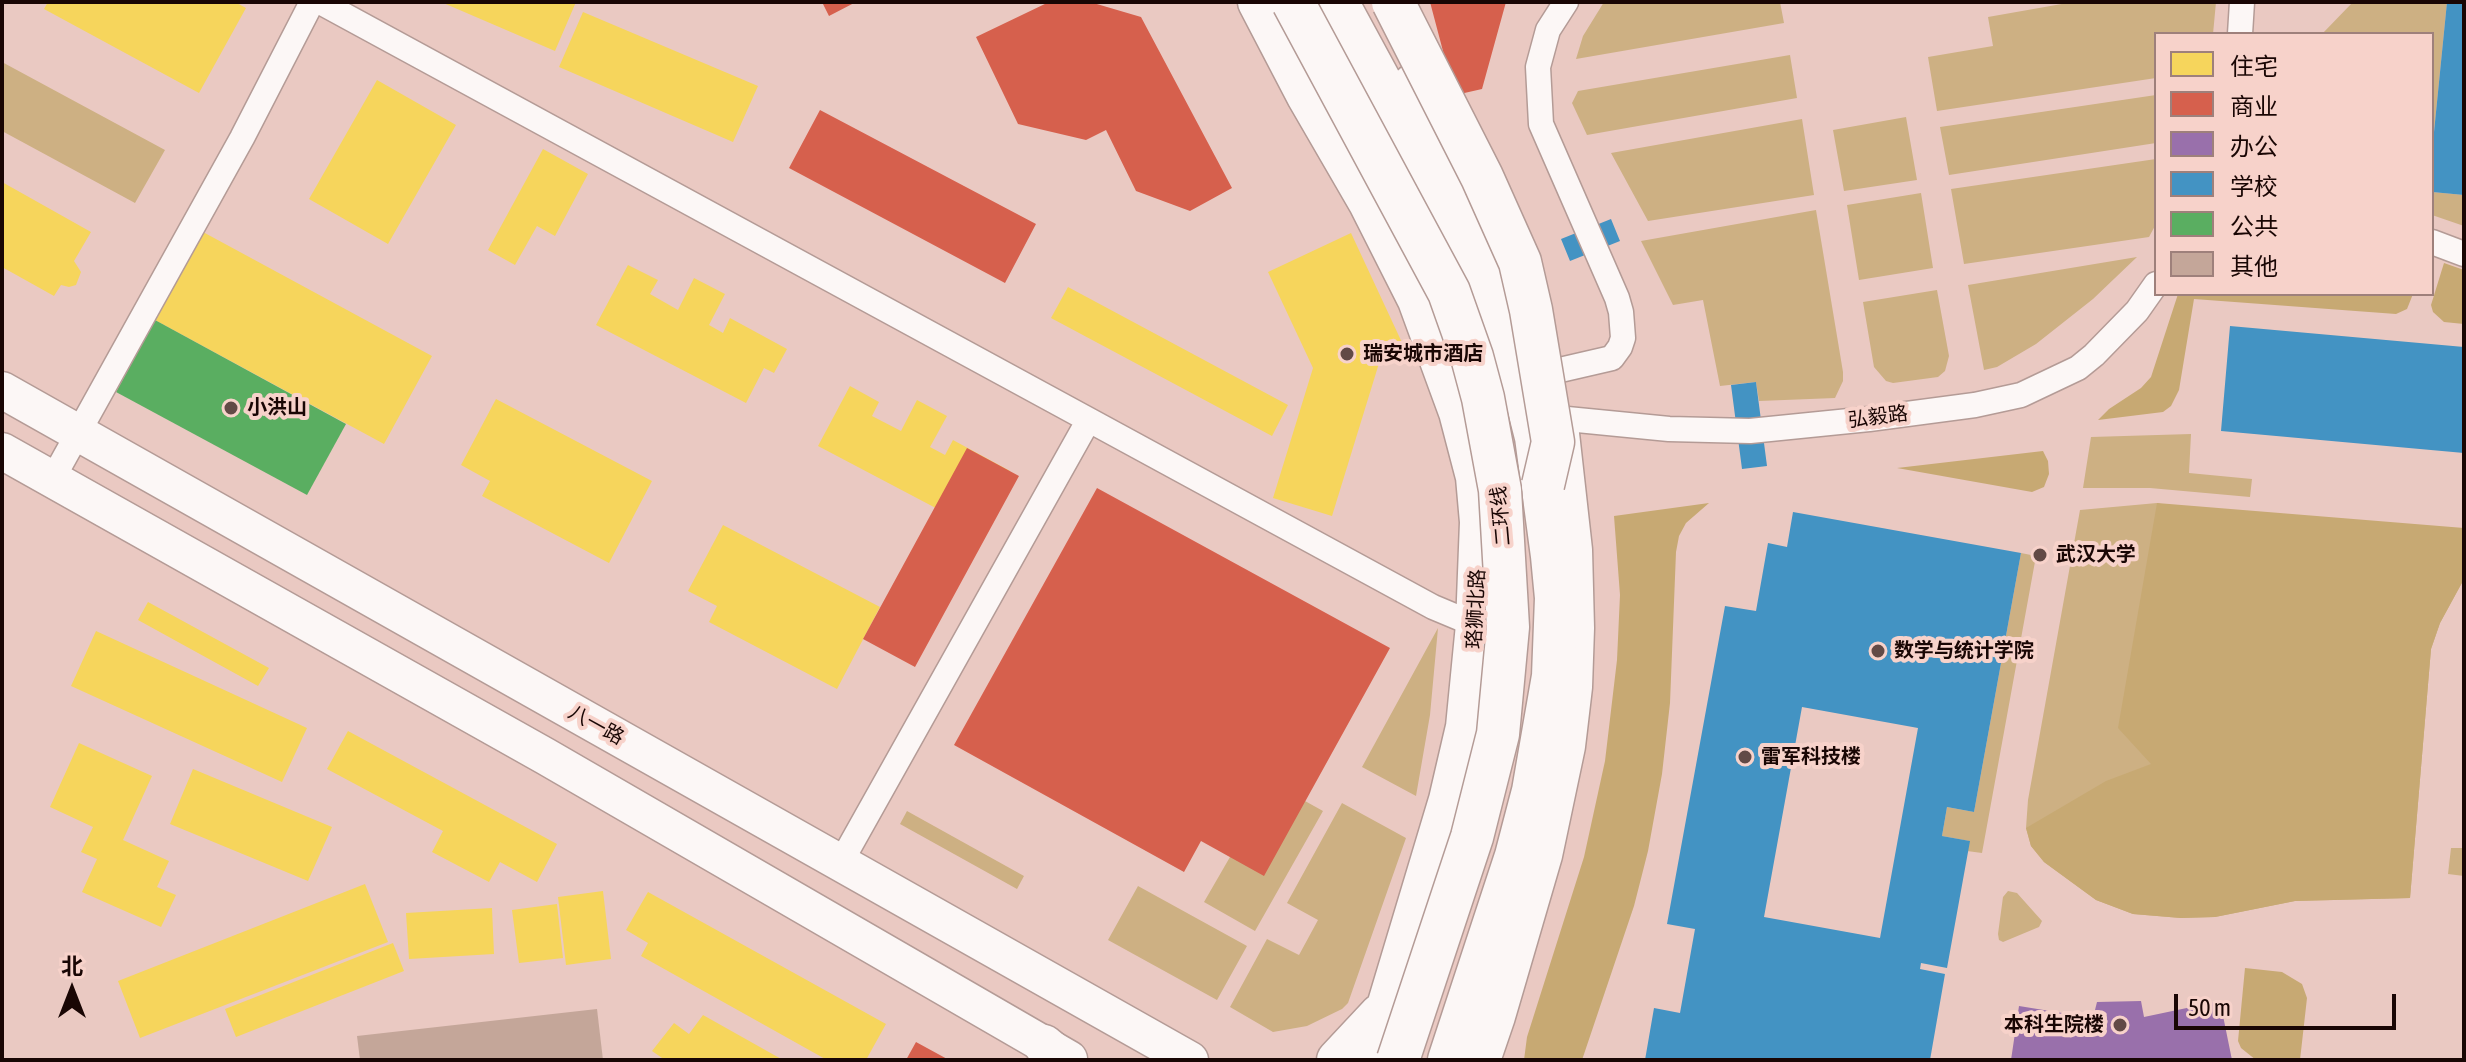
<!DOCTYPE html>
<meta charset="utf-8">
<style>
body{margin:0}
#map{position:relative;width:2466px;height:1062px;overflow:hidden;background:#eac9c2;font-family:"Asap Condensed","Noto Sans SC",sans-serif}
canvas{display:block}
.frame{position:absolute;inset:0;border:4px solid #190604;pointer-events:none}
.legend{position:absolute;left:2154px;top:32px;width:280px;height:264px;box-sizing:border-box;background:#f7d2ca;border:2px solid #9e807b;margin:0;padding:10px 14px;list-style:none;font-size:24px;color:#190604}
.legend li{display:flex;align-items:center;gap:16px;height:40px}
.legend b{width:40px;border:2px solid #9e807b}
.north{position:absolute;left:32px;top:950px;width:80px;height:80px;-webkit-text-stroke:6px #f7d2ca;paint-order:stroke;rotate:0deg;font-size:22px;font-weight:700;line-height:32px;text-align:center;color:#190604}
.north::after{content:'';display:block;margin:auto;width:28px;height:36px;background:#190604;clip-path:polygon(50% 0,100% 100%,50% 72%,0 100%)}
.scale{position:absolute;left:2174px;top:994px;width:222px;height:36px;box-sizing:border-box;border:4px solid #190604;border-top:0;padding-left:10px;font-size:24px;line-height:28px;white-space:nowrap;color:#190604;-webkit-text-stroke:6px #f7d2ca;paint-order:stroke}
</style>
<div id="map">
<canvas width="2466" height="1062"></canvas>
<div class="frame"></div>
<ul class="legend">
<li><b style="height:22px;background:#f6d55c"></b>住宅</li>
<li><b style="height:22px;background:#d6604d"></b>商业</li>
<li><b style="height:22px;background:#9970ab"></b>办公</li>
<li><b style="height:22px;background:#4393c3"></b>学校</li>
<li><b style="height:22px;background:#5aae61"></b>公共</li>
<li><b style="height:22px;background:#c4a699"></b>其他</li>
</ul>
<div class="north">北</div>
<div class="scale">50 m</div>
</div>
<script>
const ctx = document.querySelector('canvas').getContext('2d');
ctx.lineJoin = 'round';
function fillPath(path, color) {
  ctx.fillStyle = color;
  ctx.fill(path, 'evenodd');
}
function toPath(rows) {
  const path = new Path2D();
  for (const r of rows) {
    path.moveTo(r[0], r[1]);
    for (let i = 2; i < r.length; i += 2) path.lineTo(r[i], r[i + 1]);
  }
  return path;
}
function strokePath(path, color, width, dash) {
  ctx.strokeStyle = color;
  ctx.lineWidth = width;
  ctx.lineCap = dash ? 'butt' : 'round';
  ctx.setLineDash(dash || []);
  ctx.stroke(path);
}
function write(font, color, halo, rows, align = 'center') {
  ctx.font = font + ' "Asap Condensed","Noto Sans SC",sans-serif';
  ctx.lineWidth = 8;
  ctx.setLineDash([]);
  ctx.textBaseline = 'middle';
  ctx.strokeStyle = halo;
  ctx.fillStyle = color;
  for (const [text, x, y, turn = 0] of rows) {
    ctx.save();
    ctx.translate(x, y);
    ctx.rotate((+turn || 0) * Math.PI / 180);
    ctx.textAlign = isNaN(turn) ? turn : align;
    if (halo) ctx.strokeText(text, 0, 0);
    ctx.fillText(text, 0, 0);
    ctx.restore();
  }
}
fillPath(toPath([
 [1604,2,1780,2,1784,23,1576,59,1583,36],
 [2073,2,2216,2,2213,34,2156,34,2156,78,1937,111,1928,57,1993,46,1988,17],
 [2353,2,2447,2,2432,152,2432,34,2322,34],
 [1790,55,1797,98,1587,135,1572,103,1578,91],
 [2,62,165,150,135,203,2,131],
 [2156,95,2156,143,1949,175,1940,127],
 [1906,117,1917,180,1844,191,1833,130],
 [1802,119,1814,195,1648,221,1611,153],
 [2156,159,2156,224,2149,237,1964,264,1951,189],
 [2432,192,2464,195,2464,226,2432,215],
 [1921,193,1933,268,1859,280,1847,205],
 [1816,210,1843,372,1843,381,1835,398,1759,401,1756,382,1720,386,1703,300,1673,305,1641,241],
 [2137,257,2093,299,2036,344,1997,367,1984,370,1968,285],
 [1937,290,1949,356,1945,371,1938,377,1893,383,1886,381,1874,367,1863,302],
 [2191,434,2189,473,2252,479,2250,497,2150,488,2083,488,2091,437],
 [2157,503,2464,579,2440,623,2431,649,2410,898,2295,901,2215,917,2181,918,2133,914,2096,900,2044,862,2031,846,2026,828,2028,800,2080,510],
 [2021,553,2036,556,1982,853,1967,851,1969,841,1942,836,1947,807,1974,812],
 [1438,628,1430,715,1416,796,1362,767],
 [1305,801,1323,811,1255,931,1204,902,1230,857],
 [1342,803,1406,838,1348,1003,1342,1009,1307,1026,1273,1032,1230,1007,1267,939,1299,955,1318,920,1287,903],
 [907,811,1024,876,1017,889,900,824],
 [2451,848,2464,848,2464,876,2448,874],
 [1138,886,1247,946,1217,1000,1108,940],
 [2008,891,2017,893,2042,921,2039,927,2003,942,1999,940,1998,934,2003,897]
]), '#cdb083');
fillPath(toPath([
 [2444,263,2464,270,2464,324,2444,322,2433,312,2431,305],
 [2178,294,2413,294,2407,309,2396,314,2194,299,2179,390,2171,406,2163,412,2098,420,2109,409,2141,388,2151,377],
 [2043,451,2048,461,2049,474,2044,487,2032,492,1897,468],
 [1709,503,1686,523,1679,536,1676,552,1670,703,1662,774,1648,851,1634,906,1582,1060,1524,1060,1527,1037,1584,857,1605,761,1617,660,1620,595,1614,516],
 [2157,503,2464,528,2464,579,2440,623,2431,649,2410,898,2295,901,2215,917,2181,918,2133,914,2096,900,2044,862,2031,846,2026,828,2106,781,2151,764,2118,728],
 [2245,968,2282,972,2302,984,2307,998,2300,1060,2256,1060,2241,1048,2238,1041]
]), '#c7a973');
fillPath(toPath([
 [48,2,235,2,246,8,199,93,44,9],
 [441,2,576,2,555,51],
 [583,12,758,86,733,142,559,67],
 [377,80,456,125,388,244,309,199],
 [543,149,588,174,555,236,537,226,515,265,488,250],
 [2,182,91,232,74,261,81,272,76,285,69,287,61,285,54,296,2,267],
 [203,232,432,356,384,444,155,320],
 [1351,233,1405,349,1380,360,1332,516,1273,498,1313,368,1268,272],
 [628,265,658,280,650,294,678,310,694,278,725,294,709,325,723,333,730,318,787,349,774,373,764,368,746,403,596,325],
 [1068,287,1288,405,1272,436,1051,318],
 [850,386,879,402,872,416,901,431,917,400,947,416,930,447,945,455,953,440,1010,471,997,495,987,490,968,525,818,446],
 [496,399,652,481,609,563,482,496,490,481,461,465],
 [723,525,880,607,837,689,709,622,717,606,688,591],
 [148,602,269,668,258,686,138,620],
 [96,631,307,728,282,782,71,686],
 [348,731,557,844,537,882,500,862,489,882,432,852,443,831,327,769],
 [79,743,152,776,123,840,169,861,157,887,176,895,161,927,82,892,97,859,81,852,93,827,50,807],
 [193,769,332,827,308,881,170,824],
 [365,884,388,942,140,1038,118,981],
 [603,891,611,959,566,965,558,897],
 [648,892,886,1024,866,1060,827,1060,641,956,648,943,626,930],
 [557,904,563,958,519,963,512,910],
 [492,908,494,954,409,959,406,913],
 [393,943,404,971,236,1037,225,1009],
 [703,1015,783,1060,665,1060,652,1051,674,1023,689,1034]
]), '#f6d55c');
fillPath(toPath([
 [822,2,856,2,829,16],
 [1049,2,1090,2,1141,17,1232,188,1190,211,1136,191,1106,130,1086,140,1018,124,976,37],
 [1430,2,1506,2,1482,89,1460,94,1448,70],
 [820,110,1036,224,1005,283,789,168],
 [967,448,1019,476,915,667,863,639],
 [1097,488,1390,648,1264,876,1201,841,1184,872,954,745],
 [916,1042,949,1060,906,1060]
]), '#d6604d');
fillPath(toPath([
 [2141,1001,2144,1017,2220,1001,2232,1060,2011,1060,2019,1006,2093,1018,2097,1002]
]), '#9970ab');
fillPath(toPath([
 [2447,2,2464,2,2464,195,2432,192,2432,152],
 [1611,219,1620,241,1570,261,1561,239],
 [2230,326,2464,347,2464,453,2221,431],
 [1756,382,1767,466,1742,469,1731,385],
 [1793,512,2021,553,1974,812,1947,807,1942,836,1970,841,1947,968,1921,963,1920,969,1945,974,1930,1060,1645,1060,1654,1008,1680,1013,1695,929,1667,924,1725,606,1756,611,1768,543,1787,547],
 [1802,707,1918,728,1880,938,1764,917]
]), '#4393c3');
fillPath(toPath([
 [155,320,346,424,307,495,116,392]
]), '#5aae61');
fillPath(toPath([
 [597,1009,603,1060,360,1060,357,1036]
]), '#c4a699');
const minor = toPath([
 [320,2,1433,607,1476,625],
 [2240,34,2242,2],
 [2432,242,2464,254],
 [1547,373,1612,358,1620,347,1623,338,1621,312,1617,298,1541,124,1538,67,1548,30,1566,2],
 [1557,418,1669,429,1750,431,1869,419,1975,405,2021,395,2078,368,2094,355,2137,311,2156,284],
 [52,480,242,138,312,2],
 [841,862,1088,421]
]);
const secondary = toPath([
 [2,390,1190,1060],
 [2,451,545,756,1069,1059]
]);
const primary = toPath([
 [1258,2,1307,96,1369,203,1418,300,1459,412,1476,477,1480,522,1476,625,1466,727,1449,800,1371,1060],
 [1413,84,1488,243],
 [1044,1045,1062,1060],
 [1337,1060,1380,1014],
 [1480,1060,1495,1016,1542,855,1565,746,1572,687,1574,628,1572,550,1558,425]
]);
const trunk = toPath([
 [1337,2,1486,277,1515,354,1536,437,1552,556,1556,598,1553,676,1533,791,1516,856,1449,1060]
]);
strokePath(minor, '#b49b96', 27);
strokePath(secondary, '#b49b96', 39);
strokePath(primary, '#b49b96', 43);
strokePath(trunk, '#b49b96', 45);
strokePath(minor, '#fcf7f6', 24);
strokePath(secondary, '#fcf7f6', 36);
strokePath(primary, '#fcf7f6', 40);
strokePath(trunk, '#fcf7f6', 42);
const trunkBridge = toPath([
 [1293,2,1449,292,1472,357,1483,398,1500,490,1508,627,1498,734,1472,837,1398,1060],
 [1393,2,1482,177,1520,262,1531,310,1553,442,1543,485]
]);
strokePath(trunkBridge, '#b49b96', 45, []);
strokePath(trunkBridge, '#fcf7f6', 42);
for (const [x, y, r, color] of [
 [1347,354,8,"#624a46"],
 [231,408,8,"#624a46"],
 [2040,555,8,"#624a46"],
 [1878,651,8,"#624a46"],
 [1745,757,8,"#624a46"],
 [2120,1025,8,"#624a46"]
]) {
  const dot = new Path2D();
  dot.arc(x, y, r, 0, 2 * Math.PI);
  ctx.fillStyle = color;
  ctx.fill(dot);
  strokePath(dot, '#f7d2ca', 3);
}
write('bold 20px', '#190604', '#f7d2ca', [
 ["瑞安城市酒店",1363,354],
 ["小洪山",247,408],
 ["武汉大学",2056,555],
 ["数学与统计学院",1894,651],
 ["雷军科技楼",1761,757],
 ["本科生院楼",2104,1025,"right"]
], 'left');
write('20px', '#190604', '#f7d2ca', [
 ["弘毅路",1878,417,-7],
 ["二环线",1501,516,-95],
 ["珞狮北路",1476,609,-87],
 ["八一路",596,725,29]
]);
</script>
